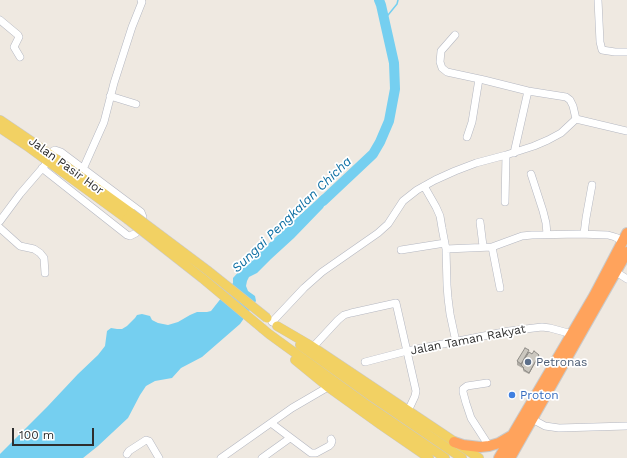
<!DOCTYPE html>
<style>
body{margin:0}
#map{position:relative;width:627px;height:458px;overflow:hidden;background:#efe9e1;font-family:"Work Sans",sans-serif}
canvas{display:block}
.scale{position:absolute;left:12px;top:428px;width:82px;height:18px;box-sizing:border-box;border:2px solid #2e2e2e;border-top:0;padding-left:5px;font-size:12px;line-height:14px;white-space:nowrap;color:#2e2e2e;-webkit-text-stroke:3px #fff;paint-order:stroke}
</style>
<div id="map">
<canvas width="627" height="458"></canvas>
<div class="scale">100 m</div>
</div>
<script>
const ctx = document.querySelector('canvas').getContext('2d');
ctx.lineJoin = 'round';
function fillPath(path, color) {
  ctx.fillStyle = color;
  ctx.fill(path, 'evenodd');
}
function toPath(rows) {
  const path = new Path2D();
  for (const r of rows) {
    path.moveTo(r[0], r[1]);
    for (let i = 2; i < r.length; i += 2) path.lineTo(r[i], r[i + 1]);
  }
  return path;
}
function strokePath(path, color, width, dash) {
  ctx.strokeStyle = color;
  ctx.lineWidth = width;
  ctx.lineCap = dash ? 'butt' : 'round';
  ctx.setLineDash(dash || []);
  ctx.stroke(path);
}
function write(font, color, halo, rows, align = 'center') {
  ctx.font = font + ' "Work Sans",sans-serif';
  ctx.lineWidth = 3.5;
  ctx.setLineDash([]);
  ctx.textBaseline = 'middle';
  ctx.strokeStyle = halo;
  ctx.fillStyle = color;
  for (const [text, x, y, turn = 0] of rows) {
    ctx.save();
    ctx.translate(x, y);
    ctx.rotate((+turn || 0) * Math.PI / 180);
    ctx.textAlign = isNaN(turn) ? turn : align;
    if (halo) ctx.strokeText(text, 0, 0);
    ctx.fillText(text, 0, 0);
    ctx.restore();
  }
}
fillPath(toPath([
 [333,191,323,208,294,238,271,259,257,273,249,277,247,281,246,286,248,291,255,296,256,301,240,324,202,357,181,368,172,378,155,381,146,386,140,395,128,418,98,446,83,458,0,458,0,454,47,407,78,374,98,355,105,346,107,331,111,328,117,329,122,329,127,326,135,318,137,315,142,314,150,316,152,320,158,323,168,325,178,322,190,315,197,312,207,312,211,311,233,283,233,278,242,268,322,195]
]), '#75cff0');
strokePath(toPath([
 [384,20,397,4,398,0]
]), '#75cff0', 1.5);
strokePath(toPath([
 [323,201,373,154,380,142,389,121,395,89,394,63,381,5,379,0]
]), '#75cff0', 10);
const minor = toPath([
 [598,0,600,42,602,50,615,52,627,52],
 [0,20,18,35,19,37,14,47,20,57],
 [455,35,441,51,440,62,442,68,447,72,484,80,528,91,566,97,570,100,573,106,576,119],
 [110,96,136,104],
 [467,137,472,122,479,79],
 [514,153,528,91],
 [42,168,127,235,130,236,136,233,143,217,141,212,61,152,55,150,53,151,49,154],
 [83,169,104,122,114,83,132,27,142,2,141,0],
 [531,174,543,211,546,223,547,234],
 [424,186,436,207,440,216,442,228,446,249,447,285,448,298,450,314,456,342],
 [505,202,506,155],
 [0,221,20,194,45,165],
 [480,222,483,246],
 [0,228,20,246,34,249,40,253,44,258,45,273],
 [584,234,586,218,592,185],
 [492,247,500,288],
 [446,249,492,247,522,236,532,235,579,234,608,235,615,237,623,241],
 [401,250,445,243],
 [616,272,627,279],
 [272,322,304,288,322,272,378,233,388,224,403,201,417,190,435,180,455,171,476,163,506,155,534,146,548,140,561,133,576,119,627,131],
 [313,347,338,320,344,315,351,313,396,303,416,391,415,396,408,411],
 [365,362,407,351,509,331,542,327,550,328,572,334],
 [487,383,467,386,463,389,463,392,466,403,471,418,489,446],
 [532,419,545,426,559,428,627,426],
 [271,423,311,453,316,453,329,446,331,444,332,441,331,439],
 [127,454,129,451,146,440,149,441,159,458],
 [221,458,292,408,328,387],
 [262,458,290,438]
]);
const major = toPath([
 [0,120,31,141,131,213],
 [0,128,27,146,127,219],
 [277,326,313,347,479,458],
 [263,329,269,334,364,403,445,458],
 [300,345,371,396,462,458],
 [295,360,328,387,381,425,429,458]
]);
const highway = toPath([
 [454,442,463,445,480,447,489,446,499,443,511,436],
 [499,458,594,296,627,233],
 [510,458,627,252]
]);
strokePath(minor, '#b4b7c1', 8);
strokePath(major, '#c9c9c9', 10);
strokePath(highway, '#c9c9c9', 12);
strokePath(minor, '#fff', 7);
strokePath(major, '#f2d163', 9);
strokePath(highway, '#ffa35c', 10);
const majorBridge = toPath([
 [131,213,207,270,267,318],
 [127,219,202,278,263,329]
]);
strokePath(majorBridge, '#c9c9c9', 10, []);
strokePath(majorBridge, '#f2d163', 9);
fillPath(toPath([
 [529,352,532,354,539,356,529,374,523,371,524,369,517,365,517,361]
]), '#afaba4');
fillPath(toPath([
 [539,355,539,356,529,374,529,373]
]), '#8e8b86');
const building = toPath([
 [525,348,529,350,521,364,517,361,525,348],
 [534,351,539,355,529,373,523,369,524,368,521,365,529,352,532,354,534,351]
]);
fillPath(building, '#cbc7bf');
strokePath(building, '#8e8b86', 1);
for (const [x, y, r, color] of [
 [528,362,4,"#5c6f8a"],
 [512,395,4,"#3f7fe0"]
]) {
  const dot = new Path2D();
  dot.arc(x, y, r, 0, 2 * Math.PI);
  ctx.fillStyle = color;
  ctx.fill(dot);
  strokePath(dot, '#fff', 1.5);
}
write('12px', '#2e2e2e', '#fff', [
 ["Jalan Pasir Hor",66,166,36],
 ["Jalan Taman Rakyat",468,340,-11]
]);
write('12px', '#4e5e75', '#fff', [
 ["Petronas",536,362]
], 'left');
write('12px', '#366cbe', '#fff', [
 ["Proton",520,395]
], 'left');
write('italic 13px', '#0d6fa3', '#fff', [
 ["Sungai Pengkalan Chicha",292,215,-44]
]);
</script>
